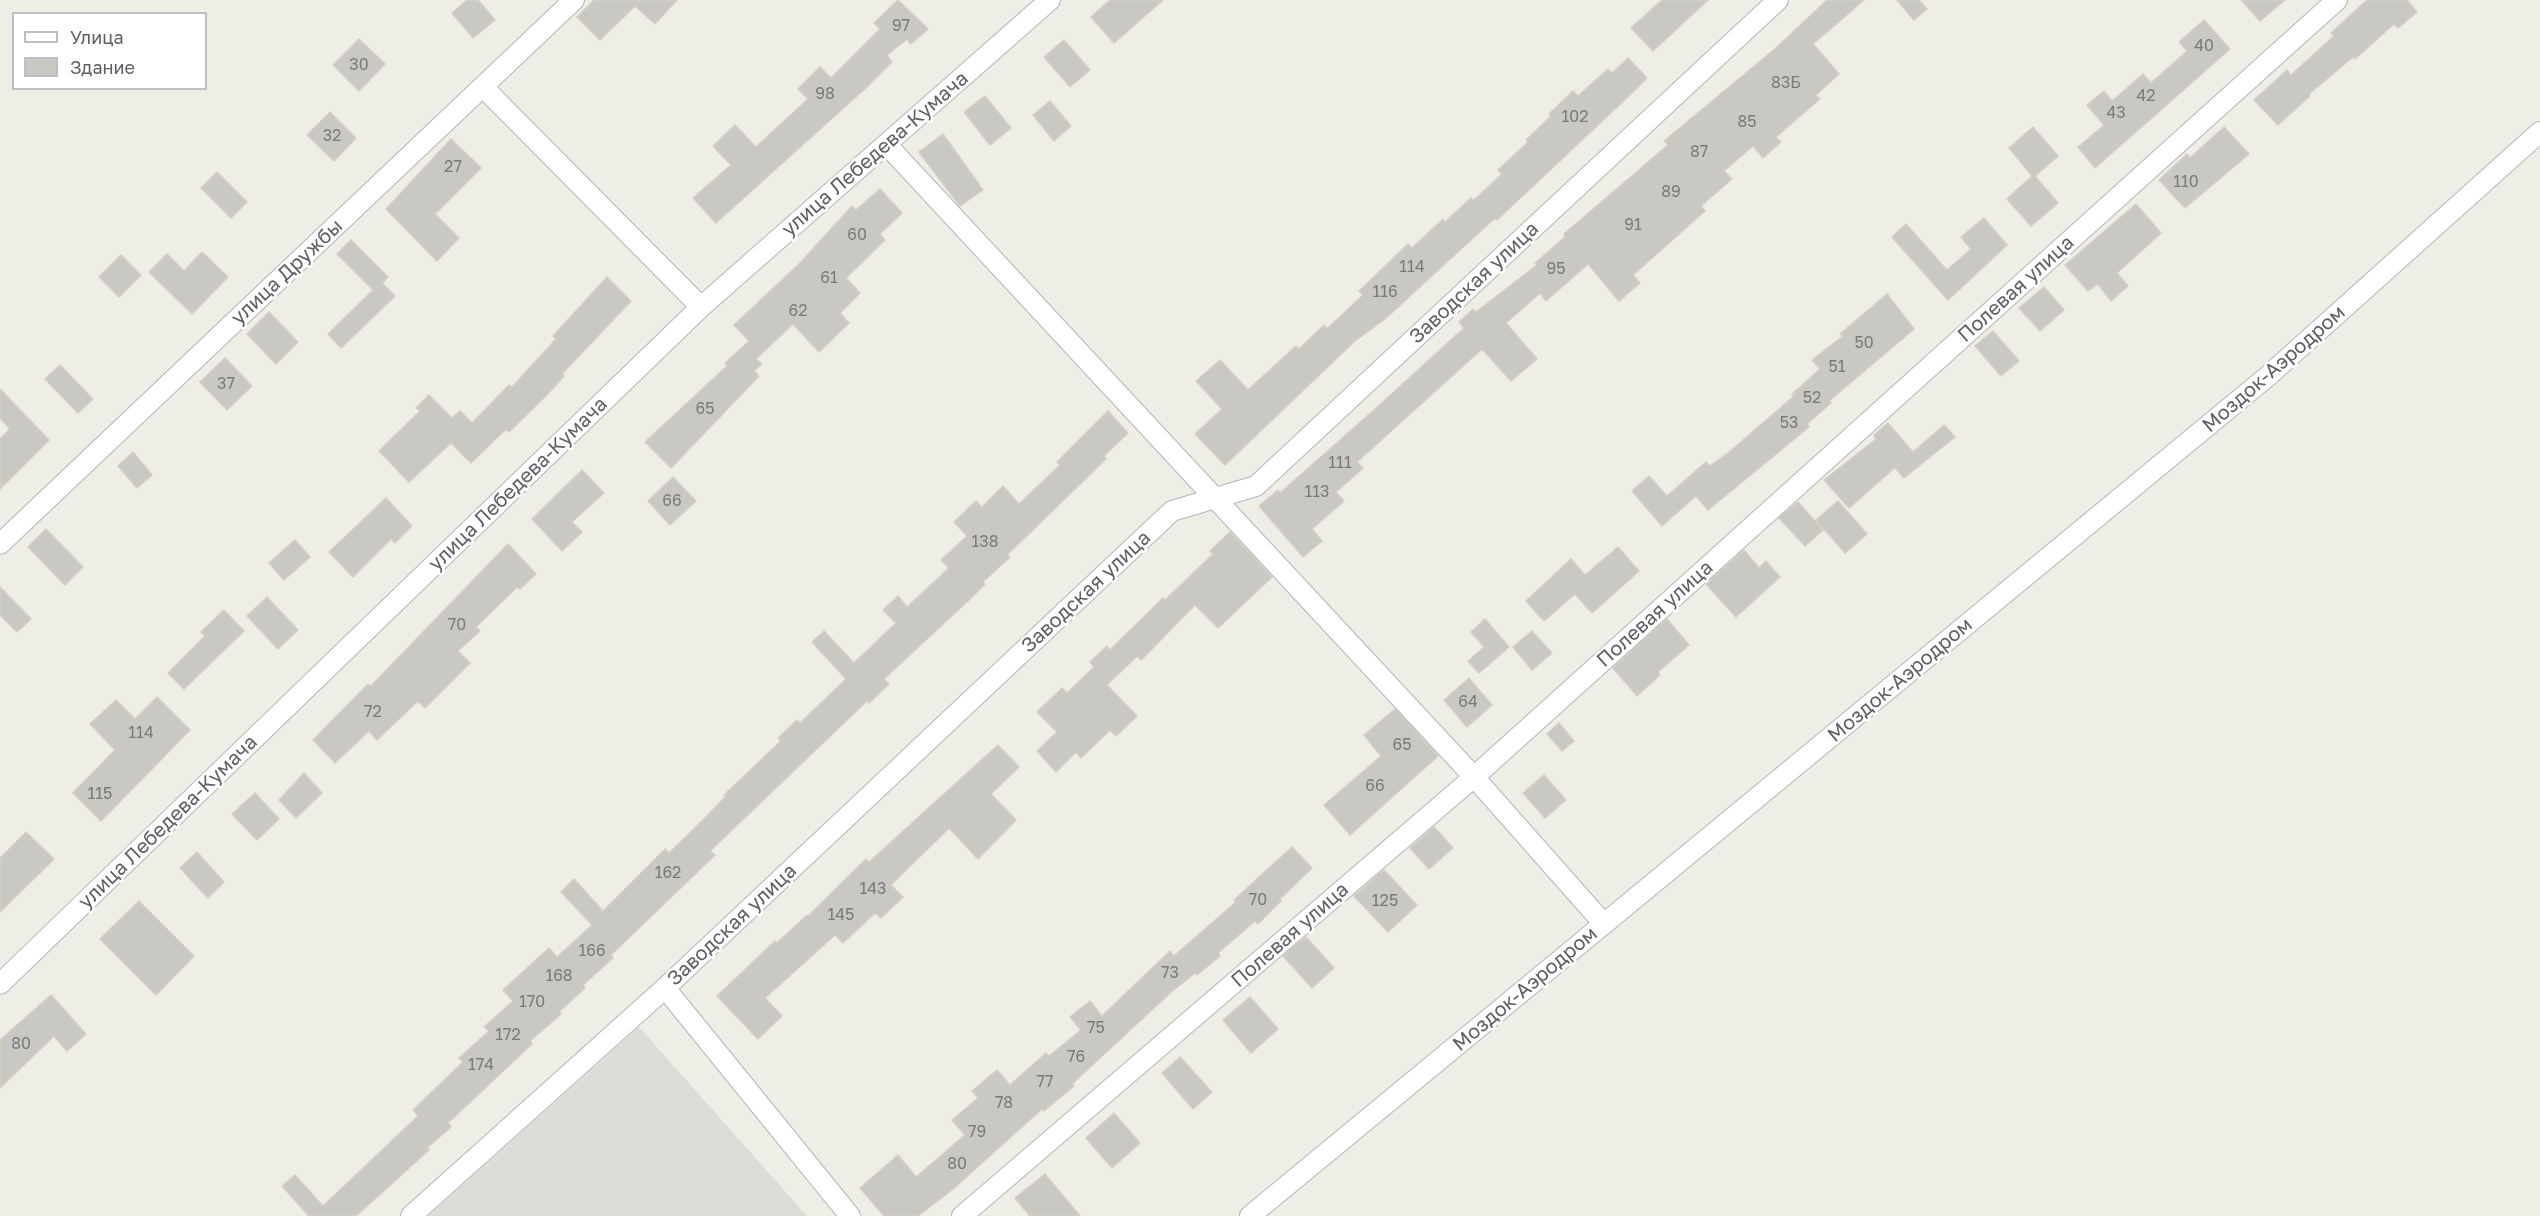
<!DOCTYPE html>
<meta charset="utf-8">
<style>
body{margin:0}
#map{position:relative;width:2540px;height:1216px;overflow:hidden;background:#eeede6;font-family:"Golos Text",sans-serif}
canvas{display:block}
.legend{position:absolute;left:12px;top:12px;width:195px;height:78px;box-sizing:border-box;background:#fff;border:2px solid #bebfc1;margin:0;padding:8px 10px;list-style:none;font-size:18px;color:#5d6065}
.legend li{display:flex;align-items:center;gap:12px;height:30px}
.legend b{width:30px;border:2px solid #bebfc1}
</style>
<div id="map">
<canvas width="2540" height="1216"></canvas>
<ul class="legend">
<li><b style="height:8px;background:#fff"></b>Улица</li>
<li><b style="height:16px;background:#cac8c2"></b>Здание</li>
</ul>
</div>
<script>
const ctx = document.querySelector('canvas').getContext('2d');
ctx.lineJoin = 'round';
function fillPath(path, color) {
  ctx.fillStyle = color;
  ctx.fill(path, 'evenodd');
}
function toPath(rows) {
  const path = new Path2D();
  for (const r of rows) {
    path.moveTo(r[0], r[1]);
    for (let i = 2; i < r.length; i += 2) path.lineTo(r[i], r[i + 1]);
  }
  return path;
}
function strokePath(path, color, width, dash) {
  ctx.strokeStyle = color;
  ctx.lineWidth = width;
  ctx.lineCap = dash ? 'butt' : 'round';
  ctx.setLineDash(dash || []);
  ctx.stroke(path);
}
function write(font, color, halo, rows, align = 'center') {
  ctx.font = font + ' "Golos Text",sans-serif';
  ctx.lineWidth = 5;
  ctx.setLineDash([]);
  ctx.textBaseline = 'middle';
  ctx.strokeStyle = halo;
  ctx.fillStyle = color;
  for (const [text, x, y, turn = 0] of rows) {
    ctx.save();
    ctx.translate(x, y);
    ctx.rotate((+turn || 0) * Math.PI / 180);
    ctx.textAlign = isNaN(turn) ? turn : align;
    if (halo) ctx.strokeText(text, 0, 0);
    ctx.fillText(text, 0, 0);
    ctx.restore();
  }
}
fillPath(toPath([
 [639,1027,807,1216,428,1216]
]), '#dddcd8');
const building = toPath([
 [467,0,478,0,495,20,473,38,452,13,467,0],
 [594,0,677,0,655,24,635,6,600,40,577,17,594,0],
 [898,0,928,29,911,44,907,39,887,55,892,62,868,86,716,223,693,198,731,165,713,146,735,125,756,147,808,99,798,89,820,67,831,78,880,29,874,23,898,0],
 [1110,0,1163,0,1114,43,1091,17,1110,0],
 [1662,0,1708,0,1653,51,1631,28,1662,0],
 [1827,0,1864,0,1813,44,1839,74,1816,95,1820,99,1776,137,1781,142,1763,158,1753,146,1724,171,1732,179,1701,206,1705,211,1633,275,1640,283,1619,301,1588,264,1546,301,1540,293,1506,323,1537,359,1511,381,1482,349,1357,462,1363,468,1336,492,1344,501,1312,529,1322,541,1303,557,1259,506,1278,490,1280,493,1374,410,1464,328,1459,322,1473,309,1476,312,1537,265,1535,263,1565,237,1564,234,1668,145,1664,141,1776,48,1827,0],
 [1897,0,1919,0,1927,9,1914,20,1897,0],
 [2241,0,2285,0,2260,21,2241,0],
 [2367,0,2407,0,2417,12,2398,28,2394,24,2355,59,2353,57,2309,94,2310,96,2278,125,2254,100,2287,70,2291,75,2334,36,2331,33,2367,0],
 [2204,20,2230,49,2095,168,2078,147,2104,125,2087,105,2104,91,2112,101,2143,74,2151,83,2187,51,2179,42,2204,20],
 [359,39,385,64,359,91,333,65,359,39],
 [1064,40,1090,70,1070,87,1044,57,1064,40],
 [1628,58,1647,78,1631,94,1497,220,1495,218,1471,240,1385,319,1355,341,1225,465,1195,434,1222,409,1196,381,1220,360,1248,390,1296,346,1299,349,1324,325,1327,329,1363,295,1359,291,1408,244,1412,248,1443,219,1445,222,1471,198,1473,201,1502,174,1498,170,1528,142,1526,140,1551,116,1549,114,1573,91,1578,96,1608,69,1612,73,1628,58],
 [985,96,1011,128,990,145,964,112,985,96],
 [1050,101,1071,126,1054,141,1033,115,1050,101],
 [330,112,356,138,334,161,307,135,330,112],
 [2033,127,2058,156,2035,176,2058,203,2031,226,2007,199,2032,176,2009,148,2033,127],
 [2224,127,2249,154,2185,208,2159,180,2187,154,2190,158,2224,127],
 [943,134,983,190,960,206,919,152,943,134],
 [451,139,481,168,435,214,459,238,437,261,386,209,451,139],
 [217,172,247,202,231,218,201,188,217,172],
 [880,189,902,213,880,234,885,240,846,278,860,293,840,313,849,323,819,352,793,324,756,359,762,364,754,371,759,376,671,468,645,442,727,366,725,363,749,341,734,325,800,263,852,206,856,210,880,189],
 [2136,204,2161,233,2117,273,2128,286,2111,301,2098,284,2088,291,2065,265,2136,204],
 [1984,218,2007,245,1948,300,1892,237,1906,224,1947,270,1971,249,1961,237,1984,218],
 [351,240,388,277,382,283,395,296,341,348,328,334,373,290,337,254,351,240],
 [202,252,228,277,192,314,149,272,167,254,184,271,202,252],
 [121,255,141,275,119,297,99,277,121,255],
 [607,277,631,301,562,374,564,376,546,396,509,432,506,429,471,463,451,443,409,482,379,451,420,411,416,408,429,395,452,418,460,411,472,423,509,385,512,387,556,339,553,336,607,277],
 [2044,287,2064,310,2040,331,2019,308,2044,287],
 [1887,294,1914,329,1829,401,1831,403,1807,424,1809,427,1708,510,1696,496,1662,526,1632,491,1649,476,1667,496,1706,462,1710,466,1728,453,1794,396,1792,394,1820,369,1812,360,1843,336,1840,334,1887,294],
 [269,312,298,342,276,364,247,334,269,312],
 [1993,331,2019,361,2001,376,1975,346,1993,331],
 [225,358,252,386,227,410,200,382,225,358],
 [60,365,93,399,78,413,45,379,60,365],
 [0,389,49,440,0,489,0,439,10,429,0,418,0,389],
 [1108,411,1128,433,1104,456,1106,459,1007,555,1010,557,983,582,985,584,969,600,884,679,889,684,869,703,867,701,710,851,715,855,611,955,613,958,583,985,585,988,559,1012,561,1014,530,1041,532,1044,448,1123,451,1127,427,1148,429,1150,356,1216,309,1216,282,1186,295,1175,323,1206,418,1116,413,1110,463,1062,459,1058,489,1031,484,1027,513,1001,503,990,549,948,557,957,592,925,561,892,574,879,603,911,665,849,669,853,703,820,726,796,724,795,781,741,778,738,797,720,800,723,846,679,812,642,824,631,854,663,896,623,883,610,898,596,907,607,949,568,941,560,967,536,954,522,976,501,982,507,1003,486,1019,504,1060,465,1057,462,1108,411],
 [1888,423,1913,452,1944,425,1955,437,1904,478,1895,468,1899,464,1849,508,1824,480,1876,439,1874,435,1888,423],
 [133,452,152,475,137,488,118,466,133,452],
 [582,470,604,493,572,522,582,532,562,551,532,519,582,470],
 [673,477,696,501,670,525,648,501,673,477],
 [386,498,412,526,395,543,391,539,353,577,329,552,386,498],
 [1838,501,1867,534,1845,553,1816,520,1838,501],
 [1798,502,1823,530,1805,546,1779,518,1798,502],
 [46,529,83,567,65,585,28,547,46,529],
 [1230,532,1272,577,1218,628,1195,605,1141,660,1137,656,1107,685,1137,716,1116,736,1110,730,1081,758,1076,752,1056,772,1037,751,1057,732,1037,712,1062,688,1067,693,1094,667,1090,662,1107,646,1110,650,1163,598,1165,600,1213,554,1210,551,1230,532],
 [295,540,310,557,284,580,269,563,295,540],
 [508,544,536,574,520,589,517,587,476,627,480,631,458,651,470,663,425,708,418,701,377,740,369,731,335,763,313,740,368,684,371,686,508,544],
 [1618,547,1639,571,1592,613,1575,594,1544,621,1526,601,1571,559,1585,575,1618,547],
 [1744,550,1759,568,1766,561,1780,577,1736,617,1706,584,1744,550],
 [0,587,31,619,17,632,0,615,0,587],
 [267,597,298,630,278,649,247,616,267,597],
 [224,610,244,631,184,689,168,673,205,636,201,632,224,610],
 [1485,619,1509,647,1479,673,1468,661,1484,647,1471,632,1485,619],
 [1667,619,1689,645,1658,672,1660,675,1637,696,1613,668,1667,619],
 [1532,631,1552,653,1532,670,1513,647,1532,631],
 [1469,678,1492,705,1467,727,1444,700,1469,678],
 [157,697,190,730,101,821,73,793,115,750,90,724,116,700,135,719,157,697],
 [1395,709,1438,756,1350,835,1324,805,1381,756,1364,735,1395,709],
 [1559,723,1574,741,1562,751,1547,734,1559,723],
 [998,745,1019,767,991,794,1016,820,978,859,949,828,891,885,903,897,881,918,875,913,843,943,835,935,765,998,782,1016,758,1039,717,996,775,941,777,943,807,915,808,916,866,859,869,862,998,745],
 [304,773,322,793,296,818,279,800,304,773],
 [1544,775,1566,800,1545,818,1523,793,1544,775],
 [255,793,279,819,257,840,232,814,255,793],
 [1434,827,1453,848,1429,869,1410,848,1434,827],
 [26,832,54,859,0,912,0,858,26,832],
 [1292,847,1312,868,1280,899,1281,901,1258,924,1255,921,1218,953,1220,956,1197,975,1195,973,1169,994,1072,1084,1074,1086,1044,1111,1042,1109,953,1189,918,1216,884,1216,860,1188,898,1155,916,1177,965,1135,952,1120,978,1098,972,1091,997,1070,1010,1085,1046,1053,1049,1056,1081,1030,1070,1017,1090,1001,1102,1016,1170,951,1174,956,1236,902,1234,900,1292,847],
 [197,852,224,882,208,898,180,868,197,852],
 [1384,870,1417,905,1388,932,1354,896,1384,870],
 [139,901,194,956,156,995,100,939,139,901],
 [1306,937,1334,968,1312,988,1283,956,1306,937],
 [51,995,86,1034,67,1051,54,1036,0,1088,0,1040,51,995],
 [1250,997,1278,1029,1251,1053,1223,1020,1250,997],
 [1180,1057,1212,1092,1193,1109,1162,1073,1180,1057],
 [1114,1113,1140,1143,1112,1168,1086,1138,1114,1113],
 [1045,1174,1080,1216,1030,1216,1015,1198,1045,1174]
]);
fillPath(building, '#cac8c2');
strokePath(building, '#d3cfc5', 1.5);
const street = toPath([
 [483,87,701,307],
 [886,144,1474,777,1604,924],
 [0,544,574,0],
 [0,984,701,307,1050,0],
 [665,988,850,1216],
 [411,1216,665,988,1172,511,1256,486,1778,0],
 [962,1216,1474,777,2337,0],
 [1250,1216,2268,376,2540,132]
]);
strokePath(street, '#b3b5b9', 22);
strokePath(street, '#fff', 20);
write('16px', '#787a7c', null, [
 ["97",901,26],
 ["40",2204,46],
 ["30",359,65],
 ["83Б",1786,83],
 ["98",825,94],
 ["42",2146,96],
 ["43",2116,113],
 ["102",1575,117],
 ["85",1747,122],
 ["32",332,136],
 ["87",1699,152],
 ["27",453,167],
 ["110",2186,182],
 ["89",1671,192],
 ["91",1633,225],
 ["60",857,235],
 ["114",1412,267],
 ["95",1556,269],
 ["61",829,278],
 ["116",1385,292],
 ["62",798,311],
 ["50",1864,343],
 ["51",1837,367],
 ["37",226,384],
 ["52",1812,398],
 ["65",705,409],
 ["53",1789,423],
 ["111",1340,463],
 ["113",1317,492],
 ["66",672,501],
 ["138",985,542],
 ["70",457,625],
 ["64",1468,702],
 ["72",373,712],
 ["114",141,733],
 ["65",1402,745],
 ["66",1375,786],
 ["115",100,794],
 ["162",668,873],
 ["143",873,889],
 ["70",1258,900],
 ["125",1385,901],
 ["145",841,915],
 ["166",592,951],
 ["73",1170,973],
 ["168",559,976],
 ["170",532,1002],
 ["75",1096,1028],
 ["172",508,1035],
 ["80",21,1044],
 ["76",1076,1057],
 ["174",481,1065],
 ["77",1045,1082],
 ["78",1004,1103],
 ["79",977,1132],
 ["80",957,1164]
]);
write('20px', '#5d6065', '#fff', [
 ["улица Лебедева-Кумача",875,154,-41],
 ["улица Дружбы",287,272,-43],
 ["Заводская улица",1474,283,-43],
 ["Полевая улица",2016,289,-42],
 ["Моздок-Аэродром",2274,369,-41],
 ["улица Лебедева-Кумача",518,484,-44],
 ["Заводская улица",1086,592,-43],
 ["Полевая улица",1655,614,-42],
 ["Моздок-Аэродром",1900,680,-40],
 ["улица Лебедева-Кумача",168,822,-44],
 ["Заводская улица",732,925,-43],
 ["Полевая улица",1290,935,-41],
 ["Моздок-Аэродром",1525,989,-40]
]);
</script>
